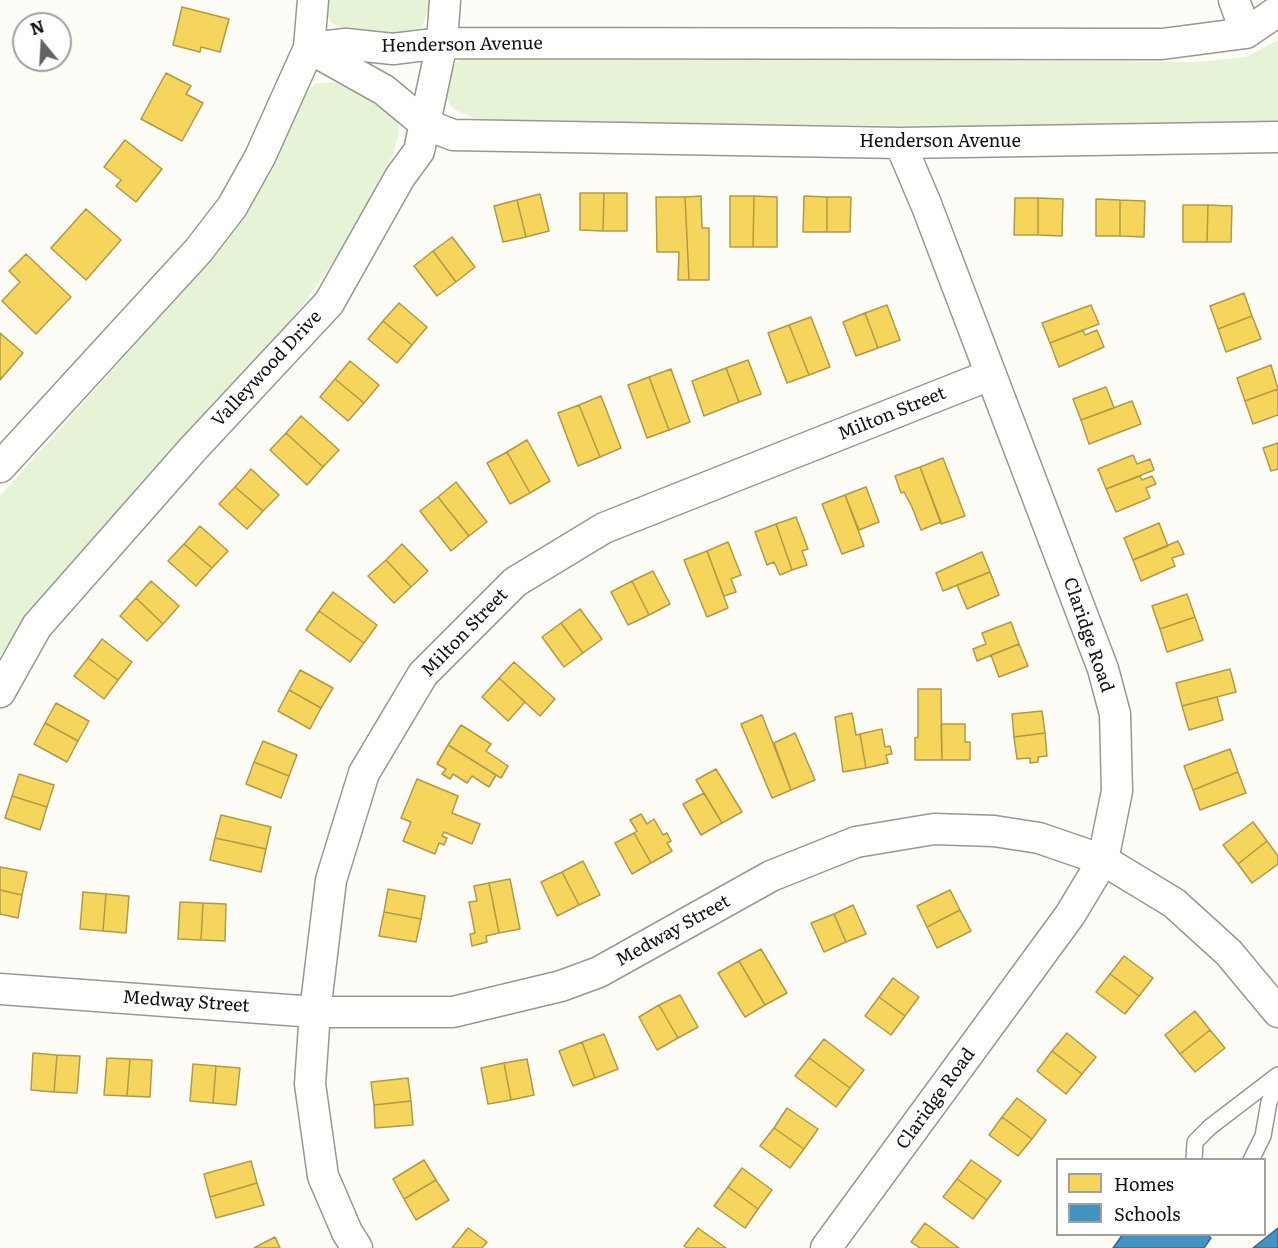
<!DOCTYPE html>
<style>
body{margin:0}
#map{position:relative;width:1278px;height:1248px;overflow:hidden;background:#fdfcf7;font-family:Literata,serif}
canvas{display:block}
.legend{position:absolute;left:1056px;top:1158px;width:210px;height:78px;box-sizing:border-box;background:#fff;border:2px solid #a0a0a0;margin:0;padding:8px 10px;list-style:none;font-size:18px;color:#111}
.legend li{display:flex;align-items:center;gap:12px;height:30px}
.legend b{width:30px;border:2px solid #a0a0a0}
.north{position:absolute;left:12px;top:12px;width:60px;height:60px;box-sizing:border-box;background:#fff;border:2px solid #a0a0a0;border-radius:50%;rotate:342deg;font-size:16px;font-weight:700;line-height:24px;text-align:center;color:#111}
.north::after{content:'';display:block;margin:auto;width:21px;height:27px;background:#646362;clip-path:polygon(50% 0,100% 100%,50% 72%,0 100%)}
</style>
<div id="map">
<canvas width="1278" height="1248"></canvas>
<ul class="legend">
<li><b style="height:16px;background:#f6d55c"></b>Homes</li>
<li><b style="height:16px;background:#4393c3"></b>Schools</li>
</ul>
<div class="north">N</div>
</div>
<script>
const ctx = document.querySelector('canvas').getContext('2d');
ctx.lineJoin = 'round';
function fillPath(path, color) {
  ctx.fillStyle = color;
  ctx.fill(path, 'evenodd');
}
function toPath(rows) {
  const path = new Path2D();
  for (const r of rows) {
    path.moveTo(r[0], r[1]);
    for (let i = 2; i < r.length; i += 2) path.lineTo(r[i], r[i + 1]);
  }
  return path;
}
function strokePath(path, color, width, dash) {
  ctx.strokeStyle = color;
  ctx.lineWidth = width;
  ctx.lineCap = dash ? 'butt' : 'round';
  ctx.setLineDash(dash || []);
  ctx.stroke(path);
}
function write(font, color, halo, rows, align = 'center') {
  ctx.font = font + ' Literata,serif';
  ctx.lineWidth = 6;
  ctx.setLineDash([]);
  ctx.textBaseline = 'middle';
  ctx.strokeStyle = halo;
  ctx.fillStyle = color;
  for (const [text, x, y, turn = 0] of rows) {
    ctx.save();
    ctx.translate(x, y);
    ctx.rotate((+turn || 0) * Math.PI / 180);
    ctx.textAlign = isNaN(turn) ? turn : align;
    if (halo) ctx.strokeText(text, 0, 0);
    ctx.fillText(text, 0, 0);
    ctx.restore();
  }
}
fillPath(toPath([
 [329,0,431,0,422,28,386,35,342,28,330,22,327,12],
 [1278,40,1278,125,1017,127,481,121,455,110,443,96,449,68,461,59,479,56,1198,62,1246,57],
 [331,82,342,84,398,118,399,132,393,155,351,237,293,318,32,610,0,656,0,496,214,257,244,219,275,165,303,96,315,84]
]), '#e7f3d7');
const homes = toPath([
 [182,7,229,19,220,52,201,47,200,52,173,45,182,7],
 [166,73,191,86,186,94,203,103,182,141,141,119,166,73],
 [125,140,162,169,136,202,116,186,121,180,104,167,125,140],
 [580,193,604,193,603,231,580,230,580,193],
 [604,193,627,193,627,231,603,231,604,193],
 [540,194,549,231,526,237,517,200,540,194],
 [701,196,702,228,709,228,709,280,689,280,685,197,701,196],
 [730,196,754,196,753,247,730,247,730,196],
 [754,196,777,197,777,247,753,247,754,196],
 [804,196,827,197,827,232,803,232,804,196],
 [656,197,685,197,689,280,678,280,679,252,657,252,656,197],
 [827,197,851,197,850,232,827,232,827,197],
 [1015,198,1038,198,1038,235,1014,235,1015,198],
 [1038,198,1063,199,1062,236,1038,235,1038,198],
 [1096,199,1120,200,1120,236,1096,236,1096,199],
 [517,200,526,237,503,242,494,206,517,200],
 [1120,200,1145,201,1144,237,1120,236,1120,200],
 [1183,205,1208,205,1207,242,1183,242,1183,205],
 [1208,205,1232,206,1231,242,1207,242,1208,205],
 [86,209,121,240,86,280,51,248,86,209],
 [452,237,475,267,456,282,433,251,452,237],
 [433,251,456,282,437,296,414,266,433,251],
 [26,254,71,297,36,334,2,301,20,282,9,271,26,254],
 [1244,293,1252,316,1218,329,1210,306,1244,293],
 [399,303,427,327,412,345,383,321,399,303],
 [887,305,900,340,878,348,865,313,887,305],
 [1091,305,1099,324,1050,343,1042,323,1091,305],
 [865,313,878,348,856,356,843,322,865,313],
 [1252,316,1261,339,1226,352,1218,329,1252,316],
 [811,317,830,367,809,375,789,325,811,317],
 [383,321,412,345,397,363,368,339,383,321],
 [789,325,809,375,787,383,768,333,789,325],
 [1083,330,1085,335,1097,330,1104,347,1059,367,1050,343,1083,330],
 [0,333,23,353,0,380,0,333],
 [748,360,761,394,739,402,726,368,748,360],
 [350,361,379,385,364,403,335,379,350,361],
 [1271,365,1278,389,1245,401,1237,378,1271,365],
 [726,368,739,402,704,416,692,381,726,368],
 [671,369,690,422,669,430,649,377,671,369],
 [649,377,669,430,647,438,628,385,649,377],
 [335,379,364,403,348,421,320,397,335,379],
 [1106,387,1114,408,1081,420,1073,399,1106,387],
 [1278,389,1278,415,1253,424,1245,401,1278,389],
 [601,396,621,448,600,457,579,405,601,396],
 [1132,401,1141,424,1089,444,1081,420,1132,401],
 [579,405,600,457,578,466,558,413,579,405],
 [301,416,339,450,323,467,286,433,301,416],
 [286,433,323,467,307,485,270,450,286,433],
 [527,440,550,481,530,493,507,452,527,440],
 [1278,443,1278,469,1271,471,1263,448,1278,443],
 [507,452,530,493,510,504,487,463,507,452],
 [1133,455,1137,464,1150,459,1154,470,1106,489,1098,469,1133,455],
 [943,458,965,516,941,524,920,467,943,458],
 [920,467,941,522,921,530,912,507,904,492,901,493,895,476,920,467],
 [251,469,279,495,263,511,235,487,251,469],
 [1140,476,1142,480,1152,476,1156,484,1146,488,1150,498,1116,512,1106,489,1140,476],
 [456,482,487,522,469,536,438,497,456,482],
 [235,487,263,511,247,529,219,504,235,487],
 [866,487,879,522,859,530,845,495,866,487],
 [845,495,864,546,842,554,822,504,845,495],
 [438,497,469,536,451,551,420,511,438,497],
 [796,517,808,549,802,551,807,565,792,570,776,524,796,517],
 [1159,523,1168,546,1133,560,1124,538,1159,523],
 [776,524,792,570,780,575,774,562,767,565,755,532,776,524],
 [200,526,228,551,212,568,184,544,200,526],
 [1178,541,1184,554,1172,558,1175,566,1141,581,1133,560,1178,541],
 [728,542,741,575,731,579,736,592,724,596,707,551,728,542],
 [184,544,212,568,196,586,168,561,184,544],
 [402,544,428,571,411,587,386,560,402,544],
 [707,551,728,608,707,617,684,560,707,551],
 [982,552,990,572,943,591,936,573,982,552],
 [386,560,411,587,394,603,368,576,386,560],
 [653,571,670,604,649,615,632,581,653,571],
 [990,572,999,595,967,609,957,585,990,572],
 [151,581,179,606,163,624,136,598,151,581],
 [632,581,649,615,628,625,611,592,632,581],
 [333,592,377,625,364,643,319,611,333,592],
 [1187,594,1195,617,1160,629,1152,606,1187,594],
 [136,598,163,624,147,641,120,616,136,598],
 [580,609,602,639,583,653,561,623,580,609],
 [319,611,364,643,350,662,306,630,319,611],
 [1195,617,1203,640,1167,652,1160,629,1195,617],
 [1011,622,1019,644,977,661,973,649,986,644,982,633,1011,622],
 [561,623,583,653,564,667,542,637,561,623],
 [102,639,132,662,118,680,88,658,102,639],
 [1019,644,1028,666,999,677,991,655,1019,644],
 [88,658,118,680,104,699,74,676,88,658],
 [514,662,555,699,540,716,499,678,514,662],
 [1230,669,1236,692,1182,706,1176,683,1230,669],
 [300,670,333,688,321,708,289,690,300,670],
 [499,678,525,702,508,721,482,697,499,678],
 [918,689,941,689,942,760,915,760,915,738,918,737,918,689],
 [289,690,321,708,310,729,278,711,289,690],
 [1217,697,1223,720,1189,730,1182,706,1217,697],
 [56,703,89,721,78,741,45,723,56,703],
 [1042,711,1045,733,1014,737,1012,714,1042,711],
 [852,713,856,735,860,734,866,768,843,772,835,717,852,713],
 [762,715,791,790,772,798,741,724,762,715],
 [45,723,78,741,67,762,34,744,45,723],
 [941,724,965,724,965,742,970,742,970,760,942,760,941,724],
 [461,725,491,744,486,751,508,766,501,778,448,745,461,725],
 [882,729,885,747,890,746,892,754,886,755,888,763,866,768,860,734,882,729],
 [795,733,815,780,791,790,774,743,795,733],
 [1045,733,1047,756,1038,757,1038,762,1030,763,1030,758,1017,759,1014,737,1045,733],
 [263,741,297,755,289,776,254,762,263,741],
 [448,745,496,775,489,787,472,776,467,783,453,774,450,779,442,774,446,769,437,764,448,745],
 [1230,749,1238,772,1193,790,1184,766,1230,749],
 [254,762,289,776,281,798,246,784,254,762],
 [716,769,742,812,722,823,696,780,716,769],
 [1238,772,1246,793,1200,810,1193,790,1238,772],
 [19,774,54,785,47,807,12,796,19,774],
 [417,779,458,796,452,813,480,824,472,844,444,832,442,836,447,838,444,845,439,843,435,854,403,841,411,822,401,818,417,779],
 [704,793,722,823,701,835,683,804,704,793],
 [12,796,47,807,40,830,5,818,12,796],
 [641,814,647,824,654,819,663,835,667,833,671,841,667,843,672,851,651,863,634,833,637,831,630,820,641,814],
 [221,815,271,827,266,849,215,838,221,815],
 [1253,822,1267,841,1238,864,1223,845,1253,822],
 [634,833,651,863,632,874,615,843,634,833],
 [215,838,266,849,261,872,210,860,215,838],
 [1267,841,1278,856,1278,864,1252,883,1238,864,1267,841],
 [583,861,600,895,579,905,562,872,583,861],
 [0,867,27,872,22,895,0,890,0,867],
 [562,872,579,905,557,916,541,882,562,872],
 [510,879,520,929,499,933,489,883,510,879],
 [489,883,499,933,486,936,487,942,472,946,470,934,475,933,469,902,477,901,474,886,489,883],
 [388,889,425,896,421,919,384,912,388,889],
 [0,890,22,895,18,918,0,914,0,890],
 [950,890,960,910,927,927,917,906,950,890],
 [83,892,106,894,103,931,80,929,83,892],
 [106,894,129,896,126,933,103,931,106,894],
 [180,902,203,903,201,940,178,939,180,902],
 [203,903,226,904,225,941,201,940,203,903],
 [853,905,866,934,846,942,834,914,853,905],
 [960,910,971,931,937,948,927,927,960,910],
 [384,912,421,919,416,942,379,936,384,912],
 [834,914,846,942,824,952,811,923,834,914],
 [761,949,787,993,765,1005,739,961,761,949],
 [1124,956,1153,978,1139,996,1110,974,1124,956],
 [739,961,765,1005,745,1017,718,973,739,961],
 [1110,974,1139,996,1125,1014,1096,992,1110,974],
 [893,978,919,997,905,1016,879,997,893,978],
 [680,995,698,1027,678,1038,659,1005,680,995],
 [879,997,905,1016,891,1035,865,1016,879,997],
 [659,1005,678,1038,657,1050,639,1017,659,1005],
 [1195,1011,1210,1030,1180,1054,1165,1035,1195,1011],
 [1210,1030,1225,1048,1195,1072,1180,1054,1210,1030],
 [1067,1033,1096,1057,1082,1074,1052,1051,1067,1033],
 [604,1034,618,1069,595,1078,582,1042,604,1034],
 [824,1039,864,1070,850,1088,809,1058,824,1039],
 [582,1042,595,1078,573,1086,559,1051,582,1042],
 [1052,1051,1082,1074,1066,1094,1037,1071,1052,1051],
 [33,1053,57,1055,54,1092,31,1090,33,1053],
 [57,1055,80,1056,77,1093,54,1092,57,1055],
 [107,1058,130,1059,127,1096,104,1095,107,1058],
 [809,1058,850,1088,836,1107,795,1076,809,1058],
 [130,1059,152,1060,150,1097,127,1096,130,1059],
 [527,1059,534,1095,511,1100,504,1063,527,1059],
 [504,1063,511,1100,488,1104,481,1068,504,1063],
 [193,1064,216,1066,213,1103,190,1101,193,1064],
 [216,1066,240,1068,236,1105,213,1103,216,1066],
 [408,1078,411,1101,374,1105,371,1082,408,1078],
 [1017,1098,1046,1120,1032,1139,1002,1117,1017,1098],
 [411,1101,413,1125,375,1128,374,1105,411,1101],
 [787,1108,818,1129,804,1149,774,1128,787,1108],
 [1002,1117,1032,1139,1018,1156,989,1135,1002,1117],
 [774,1128,804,1149,790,1168,760,1146,774,1128],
 [424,1160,436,1180,404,1199,393,1179,424,1160],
 [971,1160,1001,1181,987,1200,957,1179,971,1160],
 [251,1161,257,1183,210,1197,204,1174,251,1161],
 [742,1168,772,1190,758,1209,728,1187,742,1168],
 [957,1179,987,1200,973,1219,943,1197,957,1179],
 [436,1180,449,1200,416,1220,404,1199,436,1180],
 [257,1183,264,1205,216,1218,210,1197,257,1183],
 [728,1187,758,1209,745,1228,714,1206,728,1187],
 [925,1223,959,1248,920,1248,911,1242,925,1223],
 [468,1228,487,1242,482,1248,452,1248,468,1228],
 [698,1228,726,1248,687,1248,684,1246,698,1228],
 [275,1237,280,1248,254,1248,275,1237]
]);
fillPath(homes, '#f6d55c');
strokePath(homes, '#b19a46', 1.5);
const schools = toPath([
 [1278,1228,1278,1248,1253,1248,1278,1228],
 [1123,1234,1207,1234,1211,1238,1204,1248,1113,1248,1123,1234]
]);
fillPath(schools, '#4393c3');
strokePath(schools, '#346c8e', 1.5);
const service = toPath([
 [1194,1160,1195,1142,1210,1127,1278,1075],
 [1251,1160,1263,1136,1269,1102,1278,1083]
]);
const minor = toPath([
 [1234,0,1246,33],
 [309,48,384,90,425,124,453,135,900,143,1278,137],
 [309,48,346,44,393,49,442,43,1162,44,1246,33,1278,11],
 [0,467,198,251,232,207,260,157,309,48,313,0],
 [0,692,37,626,192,450,329,303,400,177,419,151,442,43,445,0],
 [0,989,315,1012,453,1012,561,986,599,972,771,876,856,842,934,829,994,831,1039,838,1103,860,1174,903,1229,953,1278,1012],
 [357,1248,347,1232,323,1176,310,1084,315,1012,331,880,364,773,423,674,515,582,604,528,990,375],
 [826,1248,1070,915,1103,860,1117,791,1115,714,1103,669,926,204,900,143]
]);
strokePath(service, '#979795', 18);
strokePath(minor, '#979795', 33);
strokePath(service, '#fffffe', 15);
strokePath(minor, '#fffffe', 30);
write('18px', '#111', '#fff', [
 ["Henderson Avenue",462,45,-1],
 ["Henderson Avenue",940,142],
 ["Valleywood Drive",267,369,-47],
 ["Milton Street",892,414,-22],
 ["Milton Street",465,633,-46],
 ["Claridge Road",1088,635,71],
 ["Medway Street",673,931,-29],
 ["Medway Street",186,1002,4],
 ["Claridge Road",936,1099,-54]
]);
</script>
